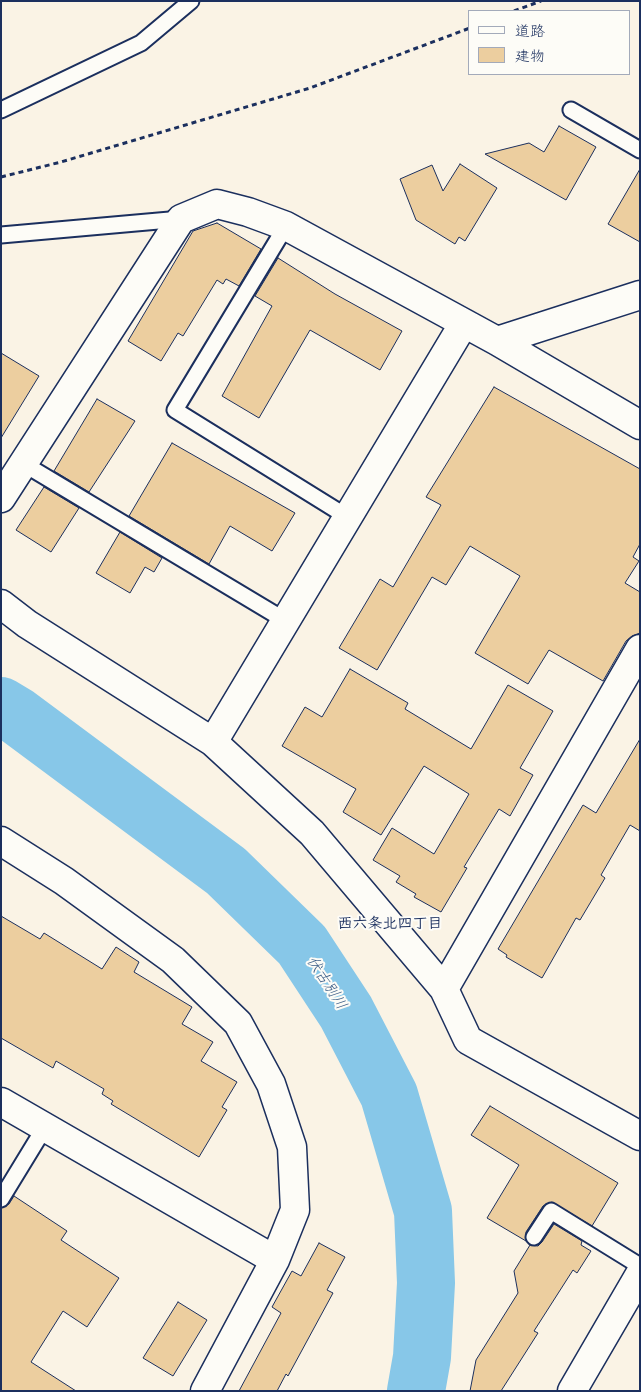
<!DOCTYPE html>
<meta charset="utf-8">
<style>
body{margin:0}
#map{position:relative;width:641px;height:1392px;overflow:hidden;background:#faf3e5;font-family:Mali,"Klee One",sans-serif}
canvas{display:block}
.frame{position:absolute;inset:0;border:2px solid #1b2f5e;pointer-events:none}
.legend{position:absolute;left:468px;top:10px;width:162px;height:65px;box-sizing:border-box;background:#fdfcf7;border:1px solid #a3aaba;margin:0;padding:6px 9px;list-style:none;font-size:15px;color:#1b2f5e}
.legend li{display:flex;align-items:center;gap:10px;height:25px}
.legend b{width:25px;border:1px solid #a3aaba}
</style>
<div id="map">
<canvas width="641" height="1392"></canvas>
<div class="frame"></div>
<ul class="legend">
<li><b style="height:6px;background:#fdfcf7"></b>道路</li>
<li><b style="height:14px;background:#ecce9f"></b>建物</li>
</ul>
</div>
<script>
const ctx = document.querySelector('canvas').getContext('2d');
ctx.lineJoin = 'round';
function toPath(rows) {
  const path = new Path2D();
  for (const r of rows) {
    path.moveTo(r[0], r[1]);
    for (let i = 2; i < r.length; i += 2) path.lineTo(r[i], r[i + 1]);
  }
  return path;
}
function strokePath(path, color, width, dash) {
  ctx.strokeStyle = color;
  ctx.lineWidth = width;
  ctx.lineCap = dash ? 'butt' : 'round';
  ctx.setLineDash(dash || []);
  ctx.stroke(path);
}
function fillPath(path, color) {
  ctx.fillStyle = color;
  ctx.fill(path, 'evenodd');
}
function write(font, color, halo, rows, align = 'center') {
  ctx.font = font + ' Mali,"Klee One",sans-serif';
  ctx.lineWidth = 4;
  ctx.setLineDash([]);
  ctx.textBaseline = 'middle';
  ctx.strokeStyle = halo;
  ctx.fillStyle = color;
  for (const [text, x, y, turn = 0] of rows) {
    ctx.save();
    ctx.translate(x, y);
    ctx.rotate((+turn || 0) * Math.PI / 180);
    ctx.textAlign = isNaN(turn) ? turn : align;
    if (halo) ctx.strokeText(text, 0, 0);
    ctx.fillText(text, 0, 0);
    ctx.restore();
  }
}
strokePath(toPath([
 [1,706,16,715,226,871,302,945,346,1012,389,1095,423,1211,426,1283,422,1357,416,1391]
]), '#87c7e8', 58);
const building = toPath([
 [559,126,596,147,566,200,485,154,529,143,544,152,559,126],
 [460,164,497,188,465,241,459,237,455,244,416,220,400,179,432,165,443,191,460,164],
 [640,169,640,242,608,224,640,169],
 [217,223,261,249,239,286,226,279,223,284,217,280,183,336,178,333,161,361,128,341,193,231,217,223],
 [278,258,335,294,402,331,380,370,310,330,259,418,222,396,272,306,255,296,278,258],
 [1,353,39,376,1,438,1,353],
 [494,387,640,469,640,544,633,557,639,561,625,583,640,592,640,633,632,636,626,641,603,681,549,650,528,684,475,653,520,576,470,546,446,585,432,577,377,670,339,648,380,579,393,587,441,505,426,497,494,387],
 [97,399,135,421,89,492,54,471,97,399],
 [172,443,295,513,272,551,230,526,209,564,129,516,172,443],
 [44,487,79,508,51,552,16,530,44,487],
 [120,532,162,558,154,572,145,567,130,593,96,573,120,532],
 [350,669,408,703,405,709,471,749,508,685,553,711,520,768,533,775,510,816,499,809,464,867,467,868,441,912,414,897,416,894,396,882,400,876,373,860,392,828,434,854,469,794,424,766,381,835,343,812,356,789,282,746,305,707,322,717,350,669],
 [640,739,640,831,630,825,601,875,605,878,580,920,576,918,542,978,506,957,507,955,498,949,583,805,596,813,640,739],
 [1,916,40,939,44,933,102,969,116,947,139,962,134,972,192,1007,182,1024,213,1042,201,1061,237,1082,222,1107,227,1110,199,1157,111,1104,113,1101,102,1094,104,1089,56,1061,53,1068,1,1038,1,916],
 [490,1106,618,1183,592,1226,552,1202,543,1206,526,1232,526,1241,487,1218,519,1165,471,1135,490,1106],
 [14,1196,67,1231,61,1240,119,1278,87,1327,63,1311,31,1362,76,1391,1,1391,1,1208,9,1204,14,1196],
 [554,1224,582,1241,581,1245,591,1251,577,1273,573,1270,534,1331,538,1333,501,1391,470,1391,476,1360,518,1293,514,1271,530,1245,538,1246,542,1242,554,1224],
 [319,1243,345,1257,327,1290,333,1293,288,1376,286,1374,277,1391,239,1391,281,1313,272,1307,292,1271,301,1276,319,1243],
 [178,1302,207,1320,173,1376,143,1358,178,1302]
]);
fillPath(building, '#ecce9f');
strokePath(building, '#1b2f5e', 1);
const lane = toPath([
 [1,110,141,43,191,1],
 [571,110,640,150],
 [286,226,175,410,349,518],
 [1,235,181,219],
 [24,464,286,621],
 [1,1199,45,1127],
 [534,1237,551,1211,640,1266]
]);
const street = toPath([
 [497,341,640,295],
 [1,498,181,219,217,204,248,212,286,226,497,341,640,425],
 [1,604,27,624,213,742,312,833,444,989,468,1040,640,1136],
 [213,742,464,323],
 [1,841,64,881,173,960,238,1023,271,1084,292,1147,295,1210,275,1260,205,1391],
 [444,989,640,649],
 [1,1102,275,1260],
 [572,1391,640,1274]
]);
strokePath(lane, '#1b2f5e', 19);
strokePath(street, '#1b2f5e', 31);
strokePath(toPath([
 [514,11,541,1],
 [1,177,61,162,310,88,470,28]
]), '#1b2f5e', 3, [5, 4]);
strokePath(lane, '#fdfcf7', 15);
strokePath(street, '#fdfcf7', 28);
write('bold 15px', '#1b2f5e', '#fdfcf7', [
 ["西六条北四丁目",390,923]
]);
write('italic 15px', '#3b5d87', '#fdfcf7', [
 ["伏古別川",327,983,57]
]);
</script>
